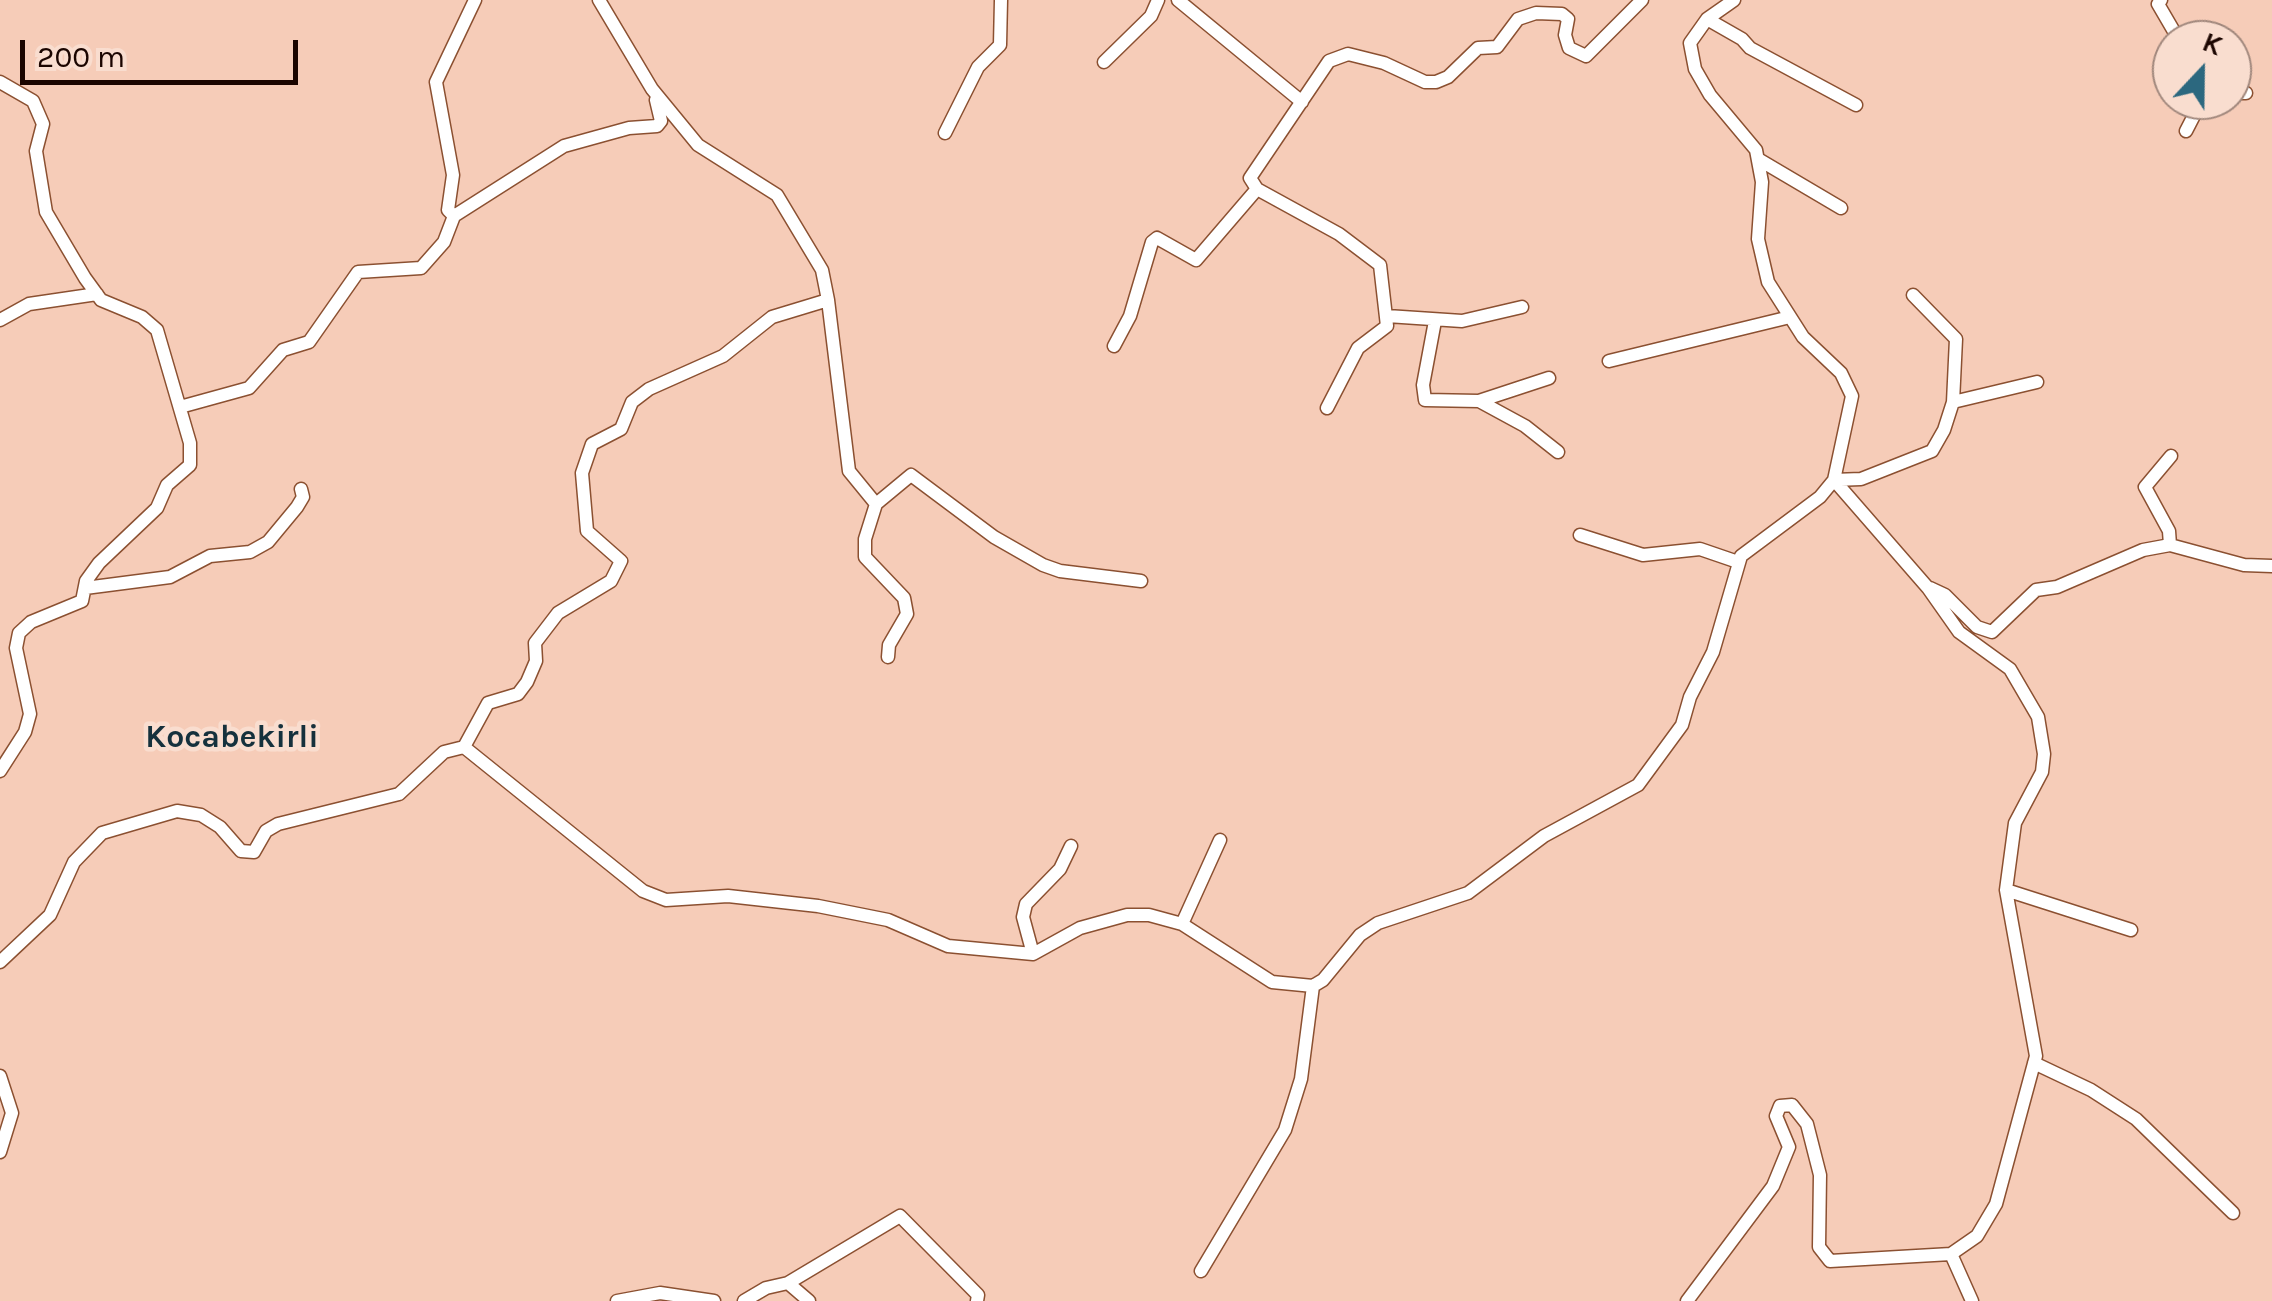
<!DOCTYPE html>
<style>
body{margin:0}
#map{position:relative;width:2272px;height:1301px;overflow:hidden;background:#f6ccb8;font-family:Karla,sans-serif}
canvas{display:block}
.north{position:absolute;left:2152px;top:20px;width:100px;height:100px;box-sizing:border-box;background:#f9ddcf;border:2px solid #a0877c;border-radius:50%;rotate:22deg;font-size:28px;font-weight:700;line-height:40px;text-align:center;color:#1b0500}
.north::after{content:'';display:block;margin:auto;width:35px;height:45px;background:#2c687f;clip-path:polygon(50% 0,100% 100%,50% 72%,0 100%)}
.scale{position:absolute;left:20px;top:40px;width:278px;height:45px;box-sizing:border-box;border:5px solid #1b0500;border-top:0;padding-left:12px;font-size:30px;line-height:35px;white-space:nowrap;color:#1b0500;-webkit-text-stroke:8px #f9ddcf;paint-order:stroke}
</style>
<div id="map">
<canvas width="2272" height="1301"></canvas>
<div class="north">K</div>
<div class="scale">200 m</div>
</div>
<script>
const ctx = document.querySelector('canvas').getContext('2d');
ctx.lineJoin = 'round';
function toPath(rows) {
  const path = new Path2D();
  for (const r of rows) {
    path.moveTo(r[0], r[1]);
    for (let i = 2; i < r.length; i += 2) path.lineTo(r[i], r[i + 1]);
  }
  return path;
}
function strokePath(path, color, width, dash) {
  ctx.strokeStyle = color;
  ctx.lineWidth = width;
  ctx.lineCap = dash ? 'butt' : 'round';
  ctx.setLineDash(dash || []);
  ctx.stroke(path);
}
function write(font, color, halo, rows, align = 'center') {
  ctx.font = font + ' Karla,sans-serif';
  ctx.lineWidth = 9;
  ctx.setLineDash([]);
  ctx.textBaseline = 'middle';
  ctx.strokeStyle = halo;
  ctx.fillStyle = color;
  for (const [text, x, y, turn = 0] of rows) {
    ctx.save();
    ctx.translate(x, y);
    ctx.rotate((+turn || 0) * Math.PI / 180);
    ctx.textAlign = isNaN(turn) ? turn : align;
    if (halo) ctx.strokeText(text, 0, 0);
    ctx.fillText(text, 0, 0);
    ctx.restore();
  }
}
const minor = toPath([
 [1178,0,1302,102],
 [2161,0,2158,4,2179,40],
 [1707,19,1742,39,1750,48,1856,105],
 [1104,62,1151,16,1158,0],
 [0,82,33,101,43,124,36,151,46,212,85,278,101,300,142,317,157,330,190,443,190,465,167,485,157,508,99,563,86,581,82,601,31,622,19,633,16,648,30,714,25,732,0,771],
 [2232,93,2246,93],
 [2186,131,2202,100],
 [945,133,978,67,1000,45,1001,0],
 [1758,159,1841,208],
 [454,216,448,210,453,175,436,82,475,0],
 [828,300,849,471,876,504,911,475,994,537,1043,565,1060,571,1141,581],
 [1387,316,1462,321,1522,307],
 [0,320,29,304,97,294],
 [1435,321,1423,385,1425,400,1479,401,1549,378],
 [1114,346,1130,316,1152,242,1157,238,1196,260,1257,189],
 [1609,361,1790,317],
 [1479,401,1525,426,1558,452],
 [1953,402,2037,382],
 [180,407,249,388,283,350,309,342,358,272,421,268,444,242,454,216,564,146,629,128,657,126,661,121,656,100],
 [1327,408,1358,348,1387,326,1380,265,1339,234,1257,189,1250,178,1329,61,1348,54,1384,63,1425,82,1436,82,1448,77,1478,48,1497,47,1518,19,1536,13,1562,14,1568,19,1565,35,1569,48,1586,56,1642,0],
 [1834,480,1861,479,1932,451,1944,430,1953,402,1956,339,1913,295],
 [876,504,865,539,865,557,904,598,907,614,889,645,888,657],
 [1580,535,1643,555,1700,549,1738,562],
 [2170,545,2169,531,2145,487,2171,456],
 [85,588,170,577,210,556,250,552,268,542,297,507,303,497,301,489],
 [1930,588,1945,595,1977,627,1992,632,2036,590,2057,587,2143,550,2170,545,2244,565,2272,566],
 [464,747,488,703,518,694,527,682,536,661,535,643,558,613,611,581,621,561,587,531,582,473,592,444,621,429,632,402,649,389,723,356,772,317,828,300,822,270,777,195,698,145,652,89,599,0],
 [2006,890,2131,930],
 [1182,924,1220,840],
 [1033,954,1023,917,1026,904,1060,869,1071,846],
 [0,962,50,915,74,862,102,833,177,811,201,815,220,827,241,851,254,852,266,831,278,824,399,794,444,752,464,747,643,891,666,900,728,896,818,906,888,920,948,946,1033,954,1080,928,1127,915,1149,915,1182,924,1272,982,1313,986,1323,980,1360,935,1378,923,1468,893,1544,836,1638,785,1682,725,1690,697,1713,652,1741,556,1820,497,1834,480,1852,396,1841,373,1803,337,1768,282,1758,239,1762,182,1756,150,1710,95,1695,69,1690,43,1707,19,1734,0],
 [2034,1063,2091,1090,2136,1119,2233,1213],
 [0,1076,12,1113,0,1152],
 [1951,1254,1972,1301],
 [1201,1271,1285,1130,1301,1079,1313,986],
 [788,1283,809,1301],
 [617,1301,660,1293,714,1301],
 [744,1301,766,1288,788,1283,900,1216,978,1295,977,1301],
 [1687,1301,1773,1186,1789,1147,1776,1116,1780,1106,1792,1105,1807,1124,1820,1175,1819,1247,1830,1261,1951,1254,1977,1236,1996,1204,2036,1056,2006,890,2015,823,2042,772,2044,754,2038,717,2010,669,1959,632,1928,588,1834,480]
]);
strokePath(minor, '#8b5031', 15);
strokePath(minor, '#fff', 12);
write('bold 32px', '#15313d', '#f9ddcf', [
 ["Kocabekirli",232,738]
]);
</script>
